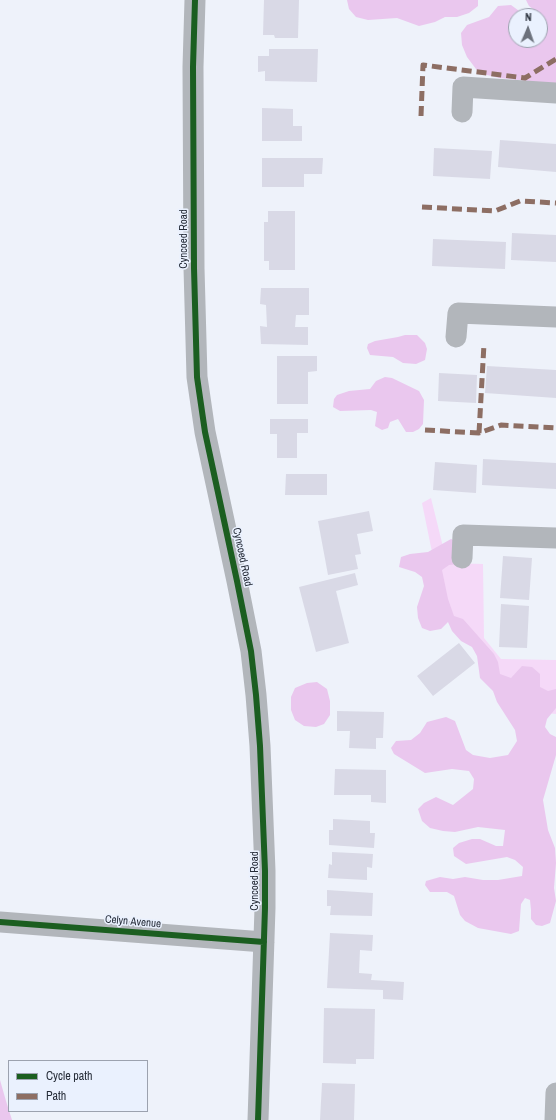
<!DOCTYPE html>
<style>
body{margin:0}
#map{position:relative;width:556px;height:1120px;overflow:hidden;background:#eef2fa;font-family:"Archivo Narrow",sans-serif}
canvas{display:block}
.legend{position:absolute;left:8px;top:1060px;width:140px;height:52px;box-sizing:border-box;background:#eaf1fe;border:1px solid #9ca2af;margin:0;padding:5px 7px;list-style:none;font-size:12px;color:#262c38}
.legend li{display:flex;align-items:center;gap:8px;height:20px}
.legend b{width:20px;border:1px solid #9ca2af}
.north{position:absolute;left:508px;top:8px;width:40px;height:40px;box-sizing:border-box;background:#eaf1fe;border:1px solid #9ca2af;border-radius:50%;rotate:2deg;font-size:11px;font-weight:700;line-height:16px;text-align:center;color:#262c38}
.north::after{content:'';display:block;margin:auto;width:14px;height:18px;background:#6c717c;clip-path:polygon(50% 0,100% 100%,50% 72%,0 100%)}
</style>
<div id="map">
<canvas width="556" height="1120"></canvas>
<ul class="legend">
<li><b style="height:5px;background:#1b5e20"></b>Cycle path</li>
<li><b style="height:5px;background:#8d6e63"></b>Path</li>
</ul>
<div class="north">N</div>
</div>
<script>
const ctx = document.querySelector('canvas').getContext('2d');
ctx.lineJoin = 'round';
function fillPath(path, color) {
  ctx.fillStyle = color;
  ctx.fill(path, 'evenodd');
}
function toPath(rows) {
  const path = new Path2D();
  for (const r of rows) {
    path.moveTo(r[0], r[1]);
    for (let i = 2; i < r.length; i += 2) path.lineTo(r[i], r[i + 1]);
  }
  return path;
}
function strokePath(path, color, width, dash) {
  ctx.strokeStyle = color;
  ctx.lineWidth = width;
  ctx.lineCap = dash ? 'butt' : 'round';
  ctx.setLineDash(dash || []);
  ctx.stroke(path);
}
function write(font, color, halo, rows, align = 'center') {
  ctx.font = font + ' "Archivo Narrow",sans-serif';
  ctx.lineWidth = 3;
  ctx.setLineDash([]);
  ctx.textBaseline = 'middle';
  ctx.strokeStyle = halo;
  ctx.fillStyle = color;
  for (const [text, x, y, turn = 0] of rows) {
    ctx.save();
    ctx.translate(x, y);
    ctx.rotate((+turn || 0) * Math.PI / 180);
    ctx.textAlign = isNaN(turn) ? turn : align;
    if (halo) ctx.strokeText(text, 0, 0);
    ctx.fillText(text, 0, 0);
    ctx.restore();
  }
}
fillPath(toPath([
 [431,498,447,563,483,564,484,638,501,659,556,660,556,714,533,712,453,624,433,557,422,503]
]), '#f5d9f8');
fillPath(toPath([
 [347,0,478,0,478,6,469,13,457,17,445,17,435,22,419,26,397,18,368,20,356,17,349,9],
 [526,0,556,0,556,90,528,81,499,78,479,73,467,57,462,45,461,33,467,25,489,17,498,6,511,5,526,16,516,16,516,40,540,40,540,16,538,13,529,6],
 [405,335,417,335,425,343,427,349,425,360,416,364,403,363,393,357,370,355,367,348,368,344,375,341,398,337],
 [385,377,392,378,419,391,424,400,423,424,419,429,413,432,406,432,398,419,390,422,388,428,382,430,375,426,377,412,371,410,340,411,333,407,334,399,337,395,349,391,370,389,376,381],
 [451,539,460,543,458,564,449,565,442,570,448,599,454,616,463,619,494,654,498,662,500,674,511,678,522,666,532,667,540,674,540,687,548,691,556,689,556,708,547,719,545,727,550,734,556,737,556,755,543,800,548,830,555,848,556,863,554,888,556,901,550,923,542,926,536,925,531,919,531,910,530,900,525,898,521,904,519,931,511,934,478,928,465,921,460,915,454,896,447,892,430,892,425,885,426,881,440,877,453,879,465,877,483,880,498,880,522,876,523,867,515,860,507,857,466,864,454,856,453,848,459,843,472,839,480,839,496,846,503,846,505,830,478,827,455,832,443,831,430,828,422,821,418,809,424,803,436,797,453,805,473,789,474,779,469,771,452,769,425,773,394,754,391,748,396,741,411,740,420,733,427,722,446,717,455,721,466,750,473,755,490,758,508,755,517,741,515,730,497,702,493,691,480,678,477,656,472,647,461,641,452,631,448,622,441,629,430,631,422,628,418,618,417,607,424,586,422,577,415,572,399,567,401,557,410,554,428,552],
 [317,682,327,689,330,701,330,715,324,724,316,727,304,726,295,720,291,710,291,697,295,688,307,683],
 [0,1080,6,1101,12,1120,0,1120]
]), '#eac7ee');
fillPath(toPath([
 [264,0,299,0,298,38,275,38,274,35,263,35],
 [269,49,318,49,317,82,265,81,265,71,258,72,258,56,269,56],
 [262,108,293,109,293,126,302,126,302,141,262,141],
 [500,140,556,144,556,172,498,167],
 [434,148,492,151,490,179,433,176],
 [262,158,323,158,322,174,304,174,304,187,262,187],
 [268,211,295,211,295,270,269,270,269,261,264,261,264,222,268,222],
 [512,233,556,235,556,262,511,260],
 [433,239,506,242,505,269,432,266],
 [261,288,309,288,309,315,296,315,295,327,308,327,308,345,261,344,260,326,267,327,266,305,260,304],
 [277,356,317,356,317,371,308,372,308,404,277,404],
 [487,366,556,370,556,398,485,393],
 [439,373,477,375,476,403,438,401],
 [270,419,308,419,308,433,297,433,297,458,277,458,277,434,270,434],
 [483,459,556,463,556,489,482,485],
 [435,462,477,465,476,493,433,490],
 [286,474,327,474,327,495,285,495],
 [369,511,373,531,357,534,361,554,355,555,358,569,328,575,318,521],
 [503,556,532,558,529,600,500,598],
 [355,573,358,585,336,591,349,643,316,652,299,587],
 [501,604,529,606,527,648,499,647],
 [459,643,475,663,433,696,417,676],
 [337,711,384,712,383,738,376,738,376,749,349,748,350,731,337,731],
 [335,769,386,770,386,803,371,802,371,795,334,795],
 [333,819,370,821,370,833,375,833,374,848,329,845,329,830,333,830],
 [332,852,373,854,372,868,367,867,367,880,328,878,329,864,332,865],
 [327,890,373,893,372,916,330,915,331,906,327,906],
 [330,933,373,935,372,951,360,950,359,973,372,974,371,980,404,982,403,1000,383,999,383,990,327,988],
 [324,1008,375,1009,374,1059,356,1059,356,1064,323,1063],
 [322,1083,355,1084,354,1120,320,1120]
]), '#d9d9e6');
strokePath(toPath([
 [195,0,193,67,194,268,197,377,205,432,237,581,251,651,256,695,260,746,265,871,265,908,258,1120],
 [462,112,463,87,556,93],
 [456,337,458,313,556,317],
 [462,558,463,535,556,538],
 [0,922,264,942],
 [555,1120,556,1093]
]), '#b2b6bb', 21);
strokePath(toPath([
 [421,116,423,65,525,78,556,59],
 [422,207,495,211,520,201,556,203],
 [425,430,479,433,501,425,556,428],
 [479,433,484,344]
]), '#8d6e63', 5, [10, 5]);
strokePath(toPath([
 [195,0,193,67,194,268,197,377,205,432,237,581,251,651,256,695,260,746,265,871,265,908,258,1120],
 [0,922,264,942]
]), '#1b5e20', 6);
write('11px', '#262c38', '#eaf1fe', [
 ["Cyncoed Road",184,239,-90],
 ["Cyncoed Road",242,557,78],
 ["Cyncoed Road",255,881,-90],
 ["Celyn Avenue",133,922,5]
]);
</script>
